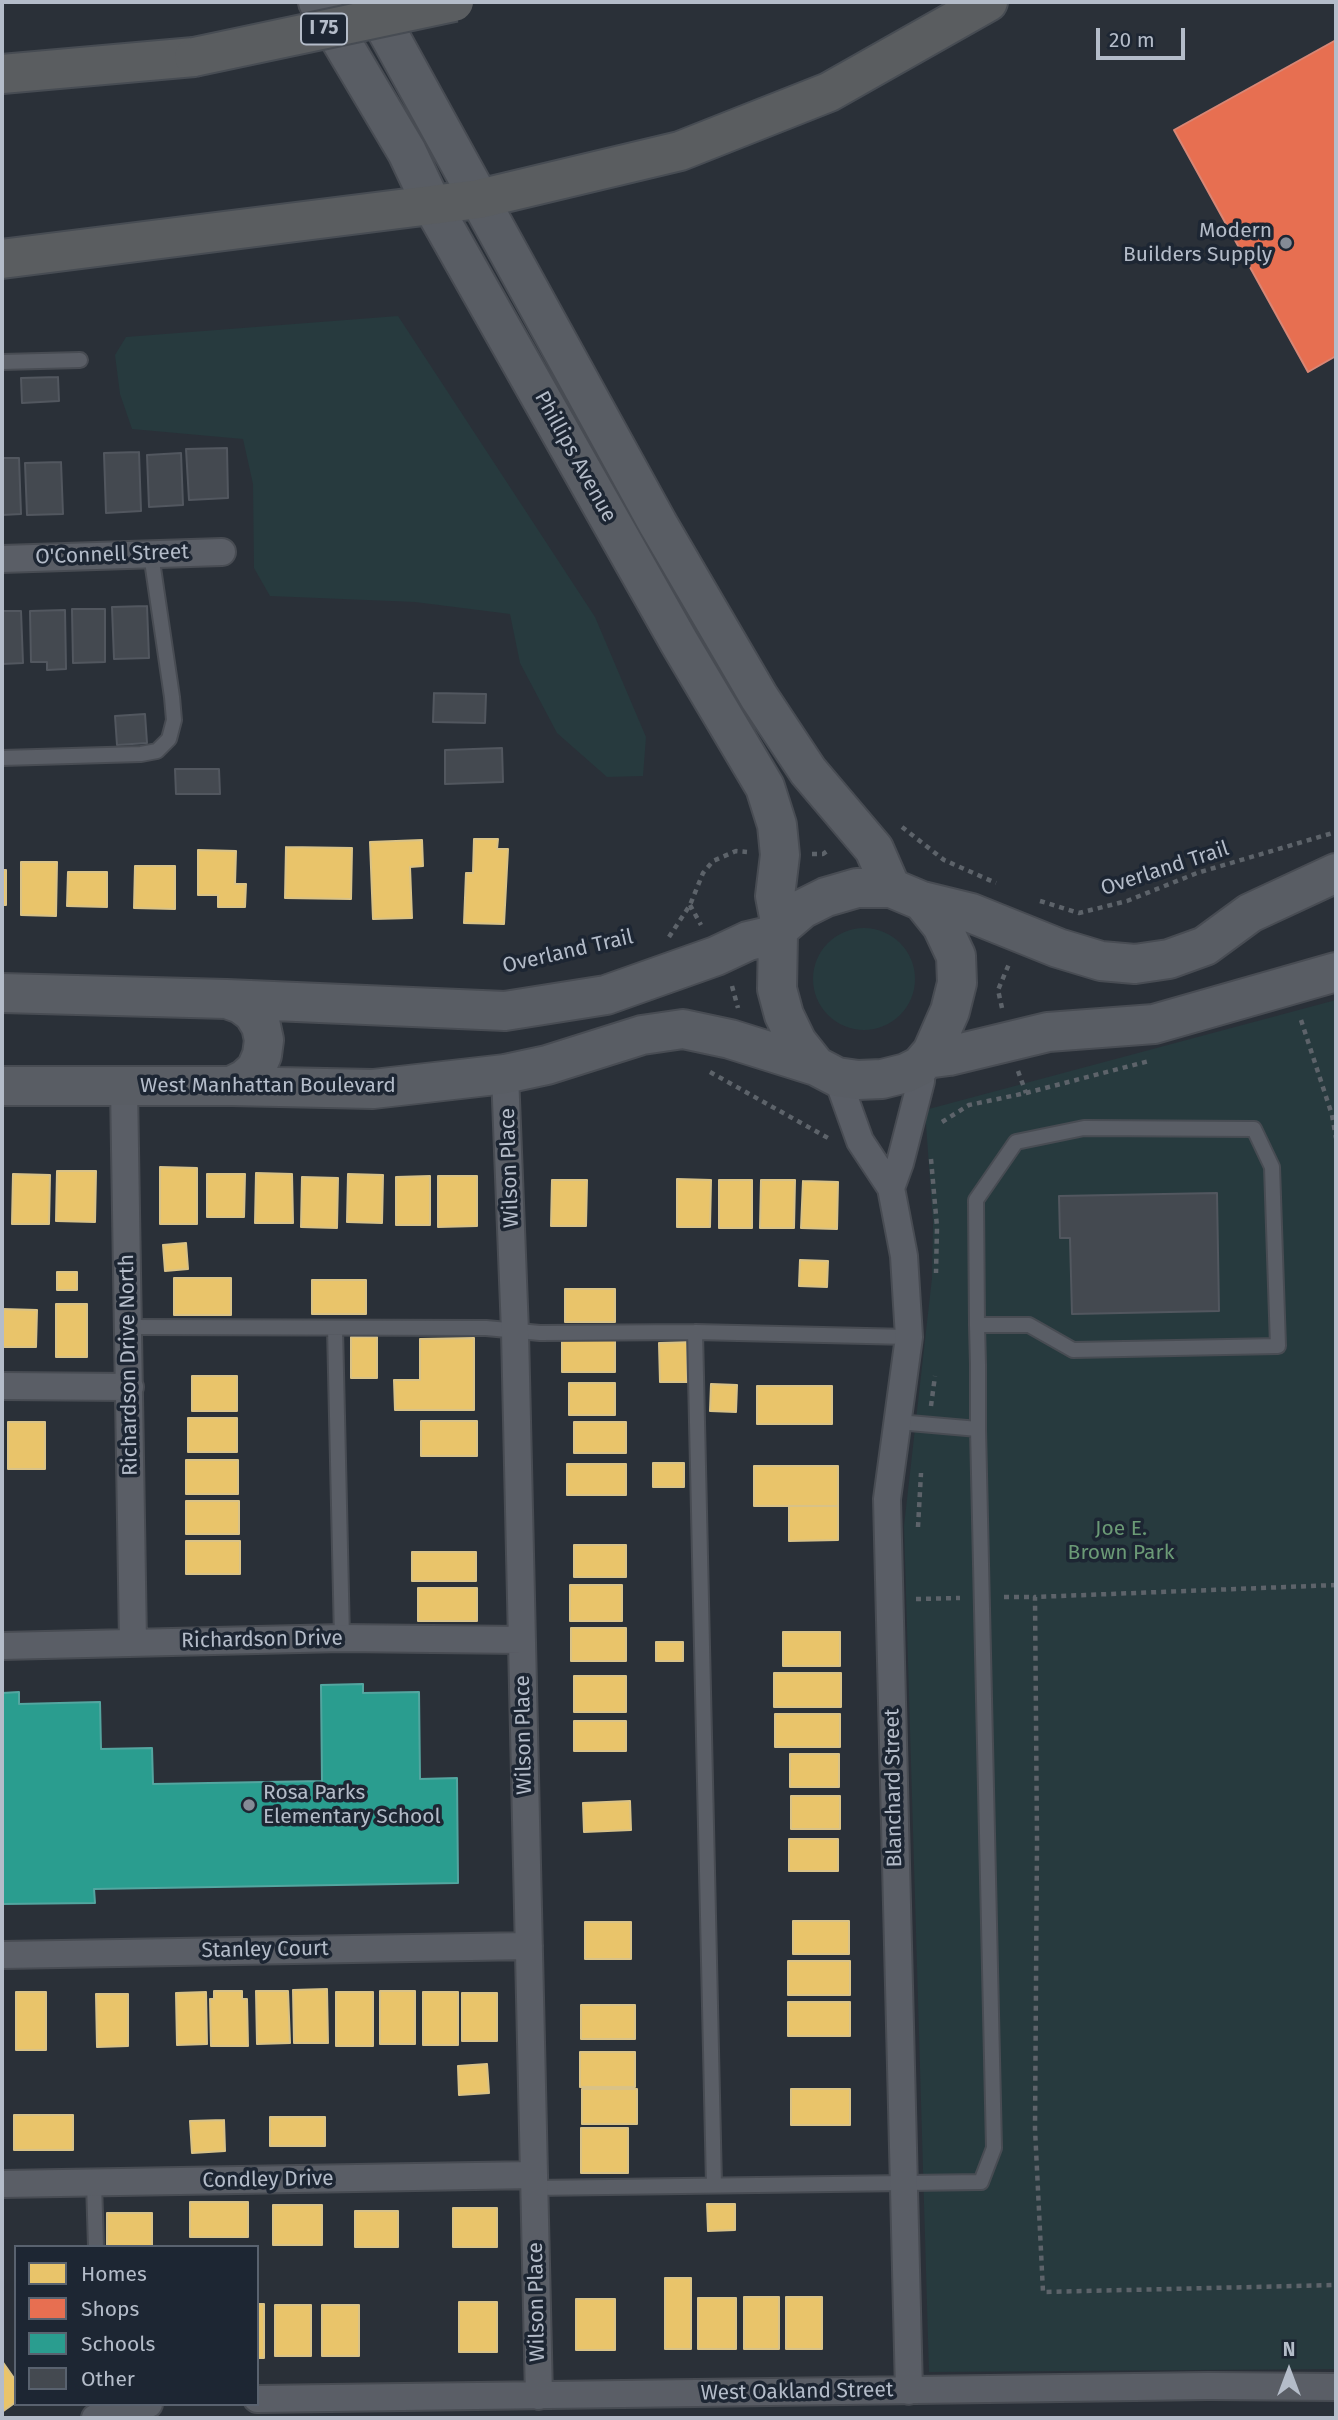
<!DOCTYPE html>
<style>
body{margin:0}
#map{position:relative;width:1338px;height:2420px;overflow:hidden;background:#2a3038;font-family:"Fira Sans",sans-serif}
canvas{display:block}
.frame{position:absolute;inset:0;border:4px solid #b4bcc9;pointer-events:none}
.legend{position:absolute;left:14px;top:2245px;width:245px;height:161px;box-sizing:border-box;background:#1d2633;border:2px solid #59626f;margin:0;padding:9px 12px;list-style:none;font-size:21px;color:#b4bcc9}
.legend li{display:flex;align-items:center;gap:14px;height:35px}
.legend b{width:35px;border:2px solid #59626f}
.north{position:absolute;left:1254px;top:2336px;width:70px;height:70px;-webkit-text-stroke:5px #1d2633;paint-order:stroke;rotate:0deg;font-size:19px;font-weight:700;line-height:28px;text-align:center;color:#b4bcc9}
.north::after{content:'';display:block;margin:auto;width:24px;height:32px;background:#b4bcc9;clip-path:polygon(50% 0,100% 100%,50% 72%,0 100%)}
.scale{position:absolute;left:1096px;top:28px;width:89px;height:32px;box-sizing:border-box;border:4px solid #b4bcc9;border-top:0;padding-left:9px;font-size:21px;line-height:24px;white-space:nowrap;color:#b4bcc9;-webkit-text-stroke:5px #1d2633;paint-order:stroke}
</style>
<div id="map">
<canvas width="1338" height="2420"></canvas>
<div class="frame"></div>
<ul class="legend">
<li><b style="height:19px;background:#e9c46a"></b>Homes</li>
<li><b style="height:19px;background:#e76f51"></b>Shops</li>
<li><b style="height:19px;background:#2a9d8f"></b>Schools</li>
<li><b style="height:19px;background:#444950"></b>Other</li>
</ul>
<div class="north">N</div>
<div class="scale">20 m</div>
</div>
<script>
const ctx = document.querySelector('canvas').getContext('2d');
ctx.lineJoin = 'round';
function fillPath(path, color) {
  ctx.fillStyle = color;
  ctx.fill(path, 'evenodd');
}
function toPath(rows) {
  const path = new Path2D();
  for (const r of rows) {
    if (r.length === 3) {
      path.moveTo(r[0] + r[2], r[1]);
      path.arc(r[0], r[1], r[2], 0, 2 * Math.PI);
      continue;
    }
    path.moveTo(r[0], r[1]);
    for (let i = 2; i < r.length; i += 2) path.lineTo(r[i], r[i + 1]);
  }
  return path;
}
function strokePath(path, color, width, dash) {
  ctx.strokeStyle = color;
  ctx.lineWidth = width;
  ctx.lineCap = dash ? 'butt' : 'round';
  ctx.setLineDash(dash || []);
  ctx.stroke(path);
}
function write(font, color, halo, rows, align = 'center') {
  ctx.font = font + ' "Fira Sans",sans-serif';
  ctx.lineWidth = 7;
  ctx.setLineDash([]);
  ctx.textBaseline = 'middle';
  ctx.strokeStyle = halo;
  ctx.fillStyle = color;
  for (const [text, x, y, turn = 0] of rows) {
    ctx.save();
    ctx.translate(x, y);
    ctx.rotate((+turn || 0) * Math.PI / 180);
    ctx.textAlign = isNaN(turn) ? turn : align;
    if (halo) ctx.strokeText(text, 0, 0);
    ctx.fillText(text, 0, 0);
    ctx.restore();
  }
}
fillPath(toPath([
 [398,316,595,617,646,737,643,776,607,777,557,733,520,663,510,614,415,602,270,596,254,568,253,484,243,439,132,429,120,394,115,355,126,337],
 [864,979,51],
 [1336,1000,1336,2369,929,2372,904,1526,932,1278,933,1222,925,1110]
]), '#273a3e');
const homes = toPath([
 [474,839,498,839,497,849,508,849,504,924,464,923,466,873,473,873,474,839],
 [422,840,423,866,410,867,412,918,373,919,370,842,422,840],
 [286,847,352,848,351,899,285,898,286,847],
 [198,850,236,851,235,884,246,884,245,907,218,907,218,895,198,895,198,850],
 [21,862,57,862,56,916,21,915,21,862],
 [135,866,175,866,175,909,134,908,135,866],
 [2,870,6,870,6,905,2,905,2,870],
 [68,872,107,872,107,907,67,906,68,872],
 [160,1167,197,1168,197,1224,160,1224,160,1167],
 [57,1171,96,1171,95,1222,56,1221,57,1171],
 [256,1173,292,1174,293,1223,255,1223,256,1173],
 [13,1174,50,1175,49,1224,12,1224,13,1174],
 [207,1174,245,1174,244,1217,207,1217,207,1174],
 [348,1174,383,1175,382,1223,347,1222,348,1174],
 [430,1176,430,1225,396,1225,396,1177,430,1176],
 [438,1176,477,1176,477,1226,438,1227,438,1176],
 [302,1177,338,1178,337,1228,301,1227,302,1177],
 [677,1179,711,1180,710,1227,677,1227,677,1179],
 [552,1180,587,1180,586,1226,551,1226,552,1180],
 [719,1180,752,1180,752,1228,719,1228,719,1180],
 [761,1180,795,1180,794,1228,760,1228,761,1180],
 [803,1181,838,1182,837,1229,801,1228,803,1181],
 [186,1243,188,1269,165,1271,163,1245,186,1243],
 [800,1260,828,1261,827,1287,799,1286,800,1260],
 [57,1272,77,1272,77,1290,57,1290,57,1272],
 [174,1278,231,1278,231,1315,174,1315,174,1278],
 [312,1280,366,1280,366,1314,312,1314,312,1280],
 [565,1289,615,1289,615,1322,565,1322,565,1289],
 [56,1304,87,1304,87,1357,56,1357,56,1304],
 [3,1309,37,1310,36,1347,2,1347,3,1309],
 [351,1337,377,1337,377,1378,351,1378,351,1337],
 [474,1338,474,1410,395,1410,394,1380,420,1380,420,1339,474,1338],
 [562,1339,615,1339,615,1372,562,1372,562,1339],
 [687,1342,687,1382,660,1382,659,1343,687,1342],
 [192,1376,237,1376,237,1411,192,1411,192,1376],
 [569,1383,615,1383,615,1415,569,1415,569,1383],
 [711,1384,737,1385,736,1412,710,1411,711,1384],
 [757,1386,832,1386,832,1424,757,1424,757,1386],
 [188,1418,237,1418,237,1452,188,1452,188,1418],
 [421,1421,477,1421,477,1456,421,1456,421,1421],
 [8,1422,45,1422,45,1469,8,1469,8,1422],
 [574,1422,626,1422,626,1453,574,1453,574,1422],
 [186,1460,238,1460,238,1494,186,1494,186,1460],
 [653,1463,684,1463,684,1487,653,1487,653,1463],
 [567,1464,626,1464,626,1495,567,1495,567,1464],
 [754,1466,838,1466,838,1506,754,1506,754,1466],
 [186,1501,239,1501,239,1534,186,1534,186,1501],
 [789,1506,838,1506,838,1540,789,1541,789,1506],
 [186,1541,240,1541,240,1574,186,1574,186,1541],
 [574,1545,626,1545,626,1577,574,1577,574,1545],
 [412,1552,476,1552,476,1581,412,1581,412,1552],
 [570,1585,622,1585,622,1621,570,1621,570,1585],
 [418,1588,477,1588,477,1621,418,1621,418,1588],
 [571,1628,626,1628,626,1661,571,1661,571,1628],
 [783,1632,840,1632,840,1666,783,1666,783,1632],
 [656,1642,683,1642,683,1661,656,1661,656,1642],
 [774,1673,841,1673,841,1707,774,1707,774,1673],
 [574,1676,626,1676,626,1712,574,1712,574,1676],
 [775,1714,840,1714,840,1747,775,1747,775,1714],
 [574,1721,626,1721,626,1751,574,1751,574,1721],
 [790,1754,839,1754,839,1787,790,1787,790,1754],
 [791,1796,840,1796,840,1829,791,1829,791,1796],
 [630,1801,631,1830,584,1832,583,1803,630,1801],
 [789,1839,838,1839,838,1871,789,1871,789,1839],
 [793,1921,849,1921,849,1954,793,1954,793,1921],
 [585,1922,631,1922,631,1959,585,1959,585,1922],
 [788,1961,850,1961,850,1995,788,1995,788,1961],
 [327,1989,328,2043,294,2043,293,1990,327,1989],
 [214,1991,242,1991,242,1999,247,1999,248,2046,211,2046,210,1999,214,1999,214,1991],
 [256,1991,288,1991,290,2043,257,2044,256,1991],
 [380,1991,415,1991,415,2044,380,2044,380,1991],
 [16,1992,46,1992,46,2050,16,2050,16,1992],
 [206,1992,207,2044,177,2045,176,1993,206,1992],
 [336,1992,373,1992,373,2046,336,2046,336,1992],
 [423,1992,458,1992,458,2045,423,2045,423,1992],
 [462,1993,497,1993,497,2041,462,2041,462,1993],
 [96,1994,128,1994,128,2046,97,2047,96,1994],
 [788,2002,850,2002,850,2036,788,2036,788,2002],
 [581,2005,635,2005,635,2039,581,2039,581,2005],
 [580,2052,635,2052,635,2087,580,2087,580,2052],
 [487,2064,489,2093,459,2095,458,2066,487,2064],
 [582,2089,637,2089,637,2124,582,2124,582,2089],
 [791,2089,850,2089,850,2125,791,2125,791,2089],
 [14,2115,73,2115,73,2150,14,2150,14,2115],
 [270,2117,325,2117,325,2146,270,2146,270,2117],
 [224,2120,225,2151,192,2153,190,2121,224,2120],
 [581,2128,628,2128,628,2173,581,2173,581,2128],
 [190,2202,248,2202,248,2237,190,2237,190,2202],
 [707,2204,735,2204,735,2230,708,2231,707,2204],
 [273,2205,322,2205,322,2245,273,2245,273,2205],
 [453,2208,497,2208,497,2247,453,2247,453,2208],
 [355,2211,398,2211,398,2247,355,2247,355,2211],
 [107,2213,152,2213,152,2246,107,2246,107,2213],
 [665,2278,691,2278,691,2349,665,2349,665,2278],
 [744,2297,779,2297,779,2349,744,2349,744,2297],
 [786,2297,822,2297,822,2349,786,2349,786,2297],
 [698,2298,736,2298,736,2349,698,2349,698,2298],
 [576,2299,615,2299,615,2350,576,2350,576,2299],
 [459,2302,497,2302,497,2352,459,2352,459,2302],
 [257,2304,264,2304,264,2358,257,2358,257,2304],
 [275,2305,311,2305,311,2356,275,2356,275,2305],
 [322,2305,359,2305,359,2356,322,2356,322,2305],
 [2,2361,16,2381,16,2402,2,2412,2,2361]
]);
fillPath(homes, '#e9c46a');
strokePath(homes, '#d9c286', 2);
const shops = toPath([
 [1336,40,1336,356,1308,372,1174,130,1336,40]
]);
fillPath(shops, '#e76f51');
strokePath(shops, '#d88675', 2);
const schools = toPath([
 [363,1684,363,1693,419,1692,420,1779,457,1778,458,1883,94,1889,95,1903,2,1904,2,1693,19,1692,19,1704,100,1702,101,1749,152,1748,153,1784,322,1781,321,1685,363,1684]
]);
fillPath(schools, '#2a9d8f');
strokePath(schools, '#53a6a0', 2);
const building = toPath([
 [58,377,59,401,22,403,21,378,58,377],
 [227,448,228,498,189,500,186,449,227,448],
 [139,452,141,511,106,513,104,453,139,452],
 [181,453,183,505,149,507,147,455,181,453],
 [2,458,19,458,21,514,2,515,2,458],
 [61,462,63,514,27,515,25,463,61,462],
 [147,606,149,658,114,659,112,607,147,606],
 [72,609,105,609,105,662,73,663,72,609],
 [65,610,66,669,47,670,47,662,31,662,30,611,65,610],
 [2,611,21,611,23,663,2,664,2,611],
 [434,693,486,694,485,723,433,722,434,693],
 [145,714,147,743,117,745,115,716,145,714],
 [502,748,503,782,445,784,445,750,502,748],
 [175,769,219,769,220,794,176,794,175,769],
 [1217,1193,1219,1311,1072,1314,1070,1238,1060,1238,1059,1196,1217,1193]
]);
fillPath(building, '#444950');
strokePath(building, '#52575f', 2);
const service = toPath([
 [2,362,80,360],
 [2,758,141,754,157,751,169,739,174,720,172,697,151,554],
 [129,1327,486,1328,540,1333,695,1332,909,1337],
 [335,1328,342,1638],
 [695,1332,714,2185],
 [898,1422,978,1429,978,1365,977,1325,976,1200,1016,1142,1084,1128,1254,1129,1272,1167,1278,1346,1073,1350,1029,1325,977,1325],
 [94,2183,96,2247],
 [534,2188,981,2182,994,2148,978,1429]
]);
const minor = toPath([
 [2,559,222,552],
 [505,1074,515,1332,539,2396],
 [837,1077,860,1141,891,1188,904,1256,909,1337,887,1499,909,2391],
 [124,1087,133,1643],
 [891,1188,900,1163,921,1081,920,1066],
 [2,1386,130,1387],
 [2,1646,342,1638,522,1640],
 [2,1955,529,1946],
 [2,2184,534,2175],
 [257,2399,1208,2386,1336,2387],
 [95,2418,111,2412,149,2404]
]);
const secondary = toPath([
 [318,2,407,152,432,205,679,642,765,787,777,825,780,855,775,896,781,927],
 [371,2,658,524,759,697,808,771,874,849,891,888],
 [857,888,891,888,922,901,942,926,956,956,957,983,950,1011,932,1052,920,1066,906,1073,882,1079,858,1080,837,1077,816,1066,797,1042,784,1015,777,989,778,934,781,927,802,909,826,897,857,888],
 [922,901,971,913,1058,948,1101,961,1135,964,1169,959,1205,946,1250,913,1336,873],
 [2,993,227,999,505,1011,606,995,716,956,748,941,778,934],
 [227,999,241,1004,253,1013,261,1026,264,1040,262,1055,256,1069,245,1079,231,1086],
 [926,1059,949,1056,1048,1032,1154,1024,1336,972],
 [2,1086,231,1086,373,1089,505,1074,547,1065,642,1035,683,1029,730,1039,816,1066]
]);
const motorway = toPath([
 [2,74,194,57],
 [2,259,479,199,680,151,829,92,988,2]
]);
strokePath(service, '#484c53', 18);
strokePath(minor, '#484c53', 30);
strokePath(secondary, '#484c53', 42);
strokePath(motorway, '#474c53', 42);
strokePath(toPath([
 [902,827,944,860,996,883],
 [812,854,823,854,830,849],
 [1040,901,1079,913,1127,901,1197,873,1336,832],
 [690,905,701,925],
 [669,937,690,905,703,873,713,861,736,851,747,852],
 [732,986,738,1008],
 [1002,1008,998,990,1009,964],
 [1301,1020,1332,1115,1336,1138],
 [1018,1071,1026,1093],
 [710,1072,828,1138],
 [942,1122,969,1105,1026,1093,1149,1061],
 [931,1159,937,1227,936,1273],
 [931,1406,935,1376],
 [918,1527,921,1473],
 [1336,1585,1035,1597,1037,1841,1035,2129,1043,2292,1336,2285],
 [1004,1597,1035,1597],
 [916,1599,960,1598]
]), '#5d636a', 4.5, [5, 5]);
strokePath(service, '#5a5e66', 14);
strokePath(minor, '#5a5e66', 26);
strokePath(secondary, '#595d64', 38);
strokePath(motorway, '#5a5d60', 38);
const motorwayBridge = toPath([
 [194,57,454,2]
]);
strokePath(motorwayBridge, '#474c53', 42, []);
strokePath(motorwayBridge, '#5a5d60', 38);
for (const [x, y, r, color] of [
 [1286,243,7,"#848b96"],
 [249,1805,7,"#848b96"]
]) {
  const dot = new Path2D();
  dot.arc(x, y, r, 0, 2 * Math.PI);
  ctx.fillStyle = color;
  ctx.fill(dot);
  strokePath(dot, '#1d2633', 2.5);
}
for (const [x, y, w] of [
 [324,29,46]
]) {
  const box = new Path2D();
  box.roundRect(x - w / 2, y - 15.5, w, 31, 5);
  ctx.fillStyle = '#1d2633';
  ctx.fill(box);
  strokePath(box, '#b4bcc9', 2);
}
write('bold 19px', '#b4bcc9', null, [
 ["I 75",324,29]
]);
write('21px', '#b4bcc9', '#1d2633', [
 ["Modern",1272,231],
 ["Builders Supply",1272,255],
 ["Rosa Parks",263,1793,"left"],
 ["Elementary School",263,1817,"left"]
], 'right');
write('21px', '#b4bcc9', '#1d2633', [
 ["Phillips Avenue",575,457,61],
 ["O'Connell Street",112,555,-2],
 ["Overland Trail",1165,869,-18],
 ["Overland Trail",568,952,-13],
 ["West Manhattan Boulevard",268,1086],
 ["Wilson Place",510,1168,-92],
 ["Richardson Drive North",129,1365,-91],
 ["Richardson Drive",262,1640,-1],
 ["Wilson Place",524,1735,-91],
 ["Blanchard Street",894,1788,-91],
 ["Stanley Court",265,1950,-1],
 ["Condley Drive",268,2180,-1],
 ["Wilson Place",537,2302,-91],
 ["West Oakland Street",797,2392,-1]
]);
write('21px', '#6b9a76', '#1d2633', [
 ["Joe E.",1121,1529],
 ["Brown Park",1121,1553]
]);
</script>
